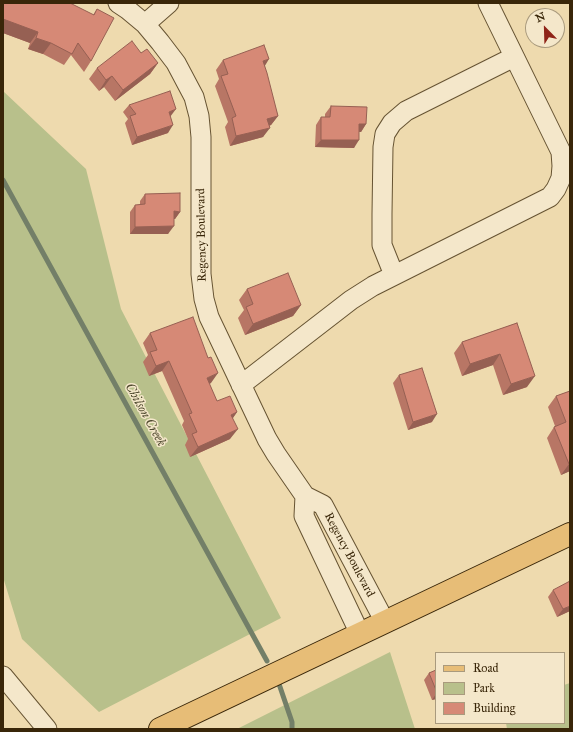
<!DOCTYPE html>
<style>
body{margin:0}
#map{position:relative;width:573px;height:732px;overflow:hidden;background:#eedaae;font-family:"IM FELL Great Primer",serif}
canvas{display:block}
.frame{position:absolute;inset:0;border:4px solid #392609;pointer-events:none}
.legend{position:absolute;left:435px;top:652px;width:130px;height:72px;box-sizing:border-box;background:#f4e7ca;border:1px solid #a99a7d;margin:0;padding:5px 7px;list-style:none;font-size:12px;color:#392609}
.legend li{display:flex;align-items:center;gap:8px;height:20px}
.legend b{width:20px;border:1px solid #a99a7d}
.north{position:absolute;left:525px;top:8px;width:40px;height:40px;box-sizing:border-box;background:#f4e7ca;border:1px solid #a99a7d;border-radius:50%;rotate:337deg;font-size:11px;font-weight:700;line-height:16px;text-align:center;color:#392609}
.north::after{content:'';display:block;margin:auto;width:14px;height:18px;background:#8f2418;clip-path:polygon(50% 0,100% 100%,50% 72%,0 100%)}
</style>
<div id="map">
<canvas width="573" height="732"></canvas>
<div class="frame"></div>
<ul class="legend">
<li><b style="height:5px;background:#e7bd77"></b>Road</li>
<li><b style="height:11px;background:#b8c08b"></b>Park</li>
<li><b style="height:11px;background:#d68976"></b>Building</li>
</ul>
<div class="north">N</div>
</div>
<script>
const ctx = document.querySelector('canvas').getContext('2d');
ctx.lineJoin = 'round';
function fillPath(path, color) {
  ctx.fillStyle = color;
  ctx.fill(path, 'evenodd');
}
function toPath(rows) {
  const path = new Path2D();
  for (const r of rows) {
    path.moveTo(r[0], r[1]);
    for (let i = 2; i < r.length; i += 2) path.lineTo(r[i], r[i + 1]);
  }
  return path;
}
function strokePath(path, color, width, dash) {
  ctx.strokeStyle = color;
  ctx.lineWidth = width;
  ctx.lineCap = dash ? 'butt' : 'round';
  ctx.setLineDash(dash || []);
  ctx.stroke(path);
}
function write(font, color, halo, rows, align = 'center') {
  ctx.font = font + ' "IM FELL Great Primer",serif';
  ctx.lineWidth = 3;
  ctx.setLineDash([]);
  ctx.textBaseline = 'middle';
  ctx.strokeStyle = halo;
  ctx.fillStyle = color;
  for (const [text, x, y, turn = 0] of rows) {
    ctx.save();
    ctx.translate(x, y);
    ctx.rotate((+turn || 0) * Math.PI / 180);
    ctx.textAlign = isNaN(turn) ? turn : align;
    if (halo) ctx.strokeText(text, 0, 0);
    ctx.fillText(text, 0, 0);
    ctx.restore();
  }
}
fillPath(toPath([
 [3,91,86,169,121,309,281,618,99,712,22,639,3,577],
 [390,652,415,729,237,729],
 [570,683,570,729,507,729,506,723,564,723,564,685]
]), '#b8c08b');
strokePath(toPath([
 [3,180,267,661],
 [278,681,292,722,292,729]
]), '#737f68', 5);
const minor = toPath([
 [118,3,127,9,145,24,160,42,176,63,194,97,199,116,201,137,201,274,204,299,209,317,267,439,276,454,305,496],
 [145,24,169,3],
 [394,275,382,245,382,214,383,147,385,134,392,123,406,111,514,57],
 [241,385,351,300,373,286,550,197,556,189,561,178,562,166,561,152,488,3],
 [360,634,304,516,305,496,323,505,385,622],
 [3,676,47,729]
]);
const major = toPath([
 [160,729,570,534]
]);
strokePath(minor, '#665332', 21);
strokePath(major, '#392609', 24);
strokePath(minor, '#f4e7ca', 19);
strokePath(major, '#e7bd77', 22);
fillPath(toPath([
 [3,3,93,15,97,9,91,61,84,72,71,55,64,65,43,54,28,49,30,43,3,33],
 [141,53,158,63,150,74,115,101,104,87,99,91,89,79,97,68],
 [223,60,264,66,278,116,271,125,269,126,263,137,230,146,225,127,228,122,215,86,219,79,216,70],
 [129,105,170,117,168,133,132,145,125,123,128,119,123,112],
 [331,106,366,124,361,132,359,132,354,148,315,147,316,125,321,117,325,117,325,114],
 [145,194,180,212,175,219,174,219,168,234,130,234,130,212,135,205,140,205,140,201],
 [247,289,301,305,293,316,245,335,238,318,244,310,239,300],
 [517,323,527,387,503,395,493,365,462,376,454,353,462,342],
 [150,333,211,383,209,384,217,401,237,412,233,418,230,439,190,457,185,445,188,439,182,425,184,421,162,371,149,376,143,362,148,355,143,343],
 [399,375,432,422,408,430,393,383],
 [570,391,570,471,561,475,547,438,554,427,555,426,548,407,556,396],
 [553,590,570,611,557,617,548,597],
 [436,670,436,699,432,700,424,680,429,673]
]), '#b87665');
fillPath(toPath([
 [3,19,38,32,30,43,3,33],
 [36,38,51,43,43,54,28,49],
 [269,59,263,69,263,61],
 [158,63,150,74,115,101,123,90],
 [112,76,104,87,99,91,106,80],
 [176,109,170,117,169,112],
 [278,116,271,125,261,128,267,119],
 [359,124,366,124,361,132,354,131],
 [173,125,168,133,132,145,137,137],
 [270,128,263,137,230,146,236,136],
 [321,140,359,140,354,148,315,147],
 [174,211,180,212,175,219,168,219],
 [174,226,168,234,130,234,135,227],
 [301,305,293,316,245,335,253,324],
 [500,354,493,365,462,376,470,364],
 [169,361,162,371,149,376,156,366],
 [218,373,211,383,200,388,207,378],
 [535,376,527,387,503,395,511,384],
 [237,412,230,422,231,415],
 [437,414,432,422,408,430,413,422],
 [238,429,230,439,190,457,198,447],
 [570,463,570,471,561,475,569,464],
 [570,606,570,611,557,617,563,609],
 [436,694,436,699,432,700]
]), '#966053');
const building = toPath([
 [3,3,70,3,94,15,97,9,114,18,91,61,78,43,72,54,51,43,36,38,38,32,3,19,3,3],
 [132,41,141,53,147,49,158,63,123,90,112,76,106,80,97,68,132,41],
 [264,45,269,59,263,61,267,73,278,116,267,119,270,128,236,136,232,118,236,116,221,76,228,74,223,60,264,45],
 [170,91,176,109,169,112,173,125,137,137,130,116,136,114,129,105,170,91],
 [331,106,367,107,366,124,359,124,359,140,321,140,321,117,330,117,331,106],
 [180,193,180,212,174,211,174,226,135,227,135,205,145,204,145,194,180,193],
 [288,273,301,305,253,324,246,307,253,304,247,289,288,273],
 [193,317,208,358,211,357,218,373,207,378,217,401,230,396,237,412,231,415,238,429,198,447,192,434,197,432,189,414,192,413,169,361,156,366,150,352,157,350,150,333,193,317],
 [517,323,535,376,511,384,500,354,470,364,462,342,517,323],
 [422,368,437,414,413,422,399,375,422,368],
 [570,391,570,463,569,464,554,427,566,422,556,396,570,391],
 [570,581,570,606,563,609,553,590,570,581],
 [436,670,436,690,429,673,436,670]
]);
fillPath(building, '#d68976');
strokePath(building, '#966053', 1);
write('12px', '#392609', '#f4e7ca', [
 ["Regency Boulevard",202,235,-91],
 ["Regency Boulevard",349,555,62]
]);
write('italic 13px', '#514b30', '#f4e7ca', [
 ["Chilson Creek",145,415,61]
]);
</script>
